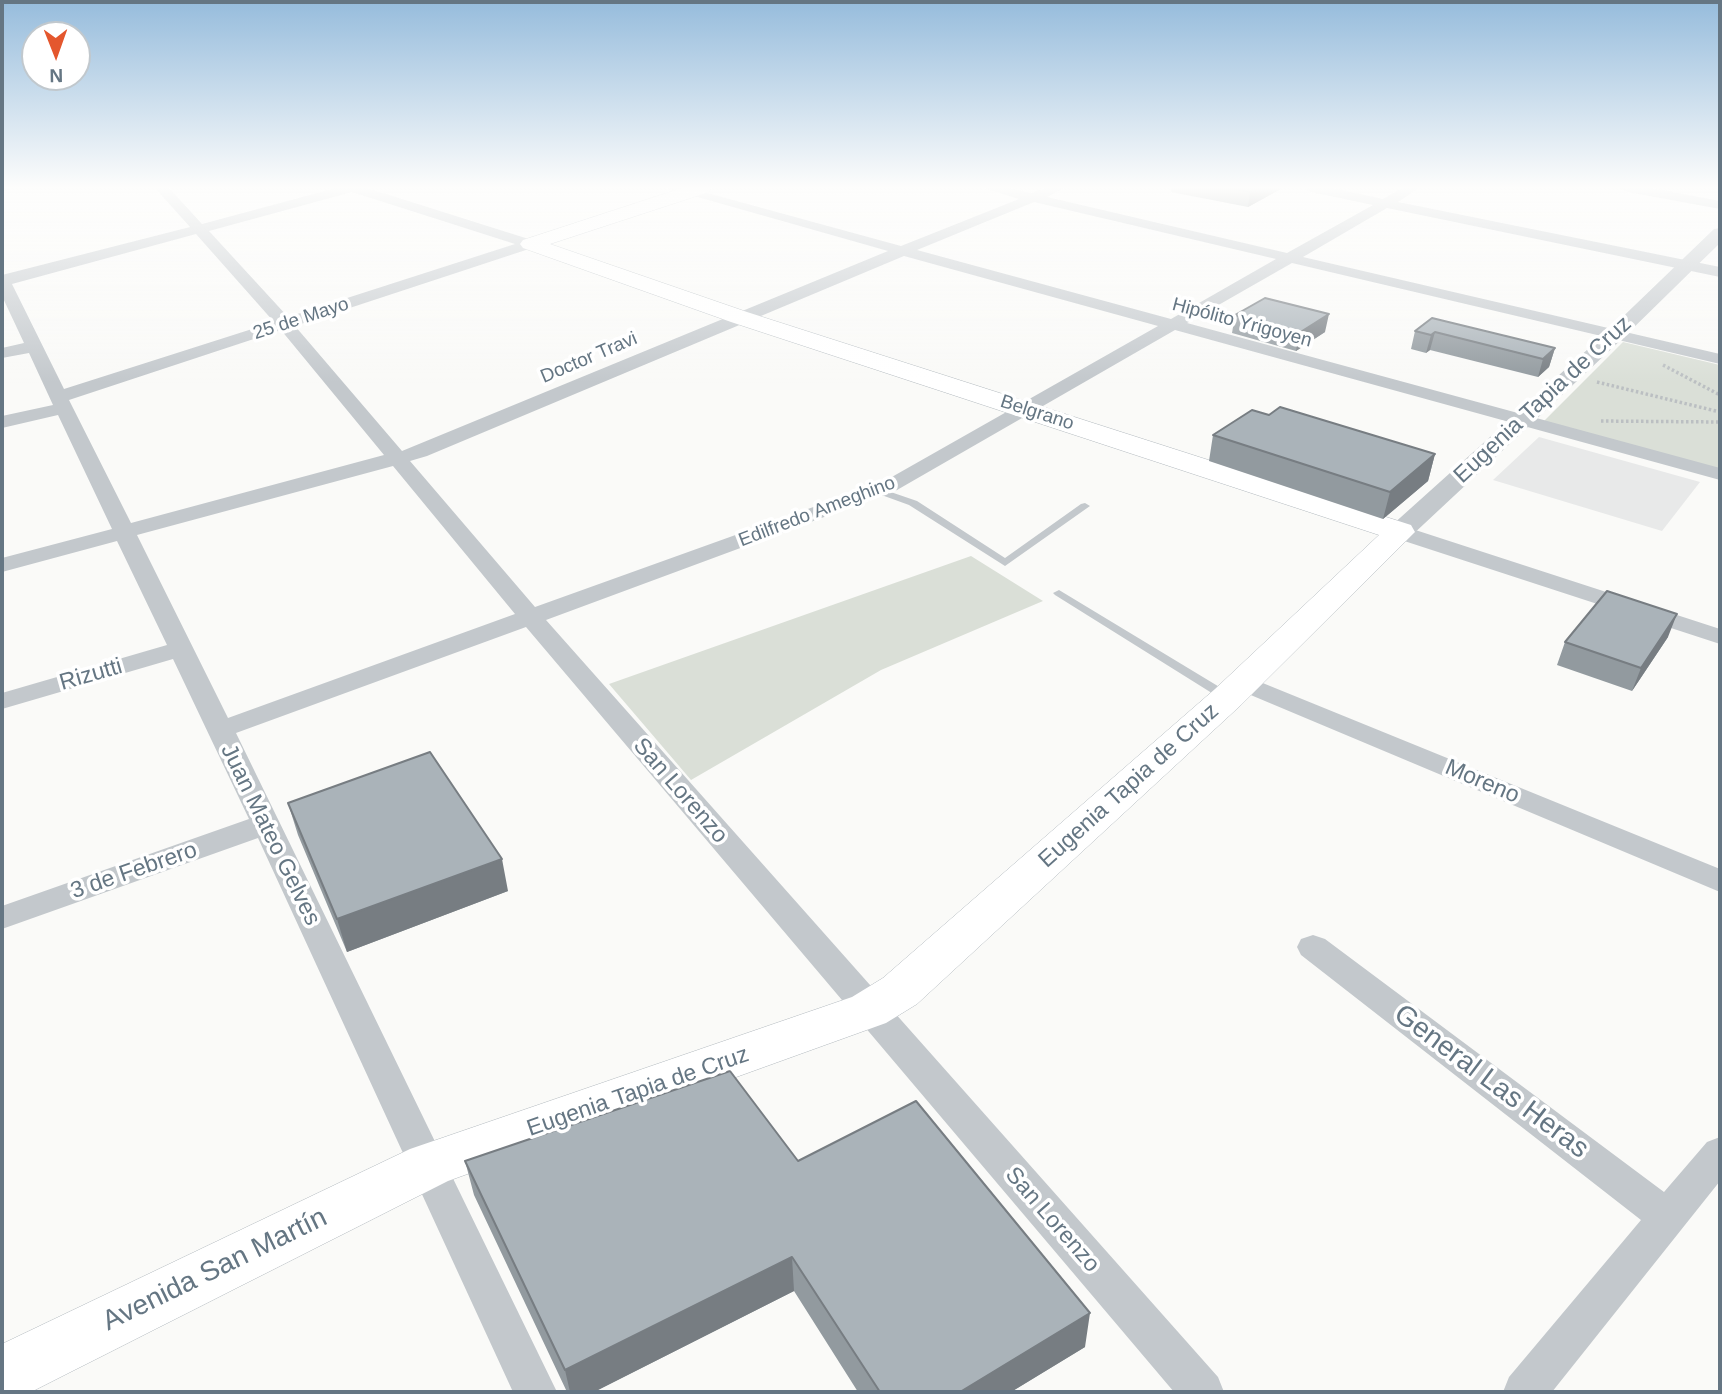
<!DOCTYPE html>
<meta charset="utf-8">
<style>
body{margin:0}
#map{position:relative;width:1722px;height:1394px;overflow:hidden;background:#fafaf8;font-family:Arial,sans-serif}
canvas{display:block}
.frame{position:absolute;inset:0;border:4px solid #657683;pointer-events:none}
.north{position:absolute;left:21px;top:21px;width:70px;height:70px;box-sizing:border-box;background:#fff;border:2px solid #c1c8cd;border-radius:50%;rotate:179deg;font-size:19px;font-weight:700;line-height:28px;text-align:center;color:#657683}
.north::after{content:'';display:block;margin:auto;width:24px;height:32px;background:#e4572e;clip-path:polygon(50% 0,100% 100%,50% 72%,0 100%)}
</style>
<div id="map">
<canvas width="1722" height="1394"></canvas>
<div class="frame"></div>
<div class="north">N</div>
</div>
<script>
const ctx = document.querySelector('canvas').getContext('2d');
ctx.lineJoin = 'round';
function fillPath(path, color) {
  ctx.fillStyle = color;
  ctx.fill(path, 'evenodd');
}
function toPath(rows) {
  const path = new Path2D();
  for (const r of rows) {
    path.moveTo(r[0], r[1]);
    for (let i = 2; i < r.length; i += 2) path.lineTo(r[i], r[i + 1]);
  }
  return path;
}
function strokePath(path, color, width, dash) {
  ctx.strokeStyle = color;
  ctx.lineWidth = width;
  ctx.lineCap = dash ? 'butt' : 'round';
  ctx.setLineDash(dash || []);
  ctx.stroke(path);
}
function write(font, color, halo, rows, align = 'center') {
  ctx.font = font + ' Arial,sans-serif';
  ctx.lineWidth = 7;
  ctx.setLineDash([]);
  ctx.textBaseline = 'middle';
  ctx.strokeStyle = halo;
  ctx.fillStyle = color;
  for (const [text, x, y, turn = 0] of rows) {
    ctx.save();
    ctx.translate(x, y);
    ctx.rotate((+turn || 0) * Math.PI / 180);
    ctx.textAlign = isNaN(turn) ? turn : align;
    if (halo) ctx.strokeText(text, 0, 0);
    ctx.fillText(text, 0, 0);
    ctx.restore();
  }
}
fillPath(toPath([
 [1539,437,1700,482,1662,531,1493,480]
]), '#e8e9e9');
fillPath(toPath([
 [1623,342,1720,365,1720,469,1544,421],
 [971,556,1043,601,881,670,691,780,609,684]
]), '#dadfd7');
const secondary = toPath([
 [682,188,711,188,709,192,550,244,747,312,1411,525,1415,532,1241,705,917,1004,886,1023,448,1181,31,1392,2,1392,2,1344,410,1149,852,997,883,978,1215,689,1379,535,731,322,523,248,520,244,523,240,682,188]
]);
strokePath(secondary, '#b3babf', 1);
strokePath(toPath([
 [1663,365,1720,395],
 [1597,382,1720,412],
 [1601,421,1720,422]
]), '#bbbfc2', 3.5, [2.5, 2.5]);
fillPath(toPath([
 [879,488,917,501,1005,558,1081,504,1085,503,1090,506,1005,566,909,505,876,493,874,491,879,488],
 [1059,590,1231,694,1233,697,1227,701,1223,700,1055,595,1053,593,1059,590]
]), '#c3c8cc');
fillPath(toPath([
 [2,188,11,188,2,193,2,188],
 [155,188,169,188,202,224,336,188,367,188,535,241,537,244,535,247,295,326,402,451,888,251,666,188,689,188,901,246,1019,199,984,188,1009,188,1032,193,1045,188,1064,188,1047,197,1287,253,1373,205,1311,192,1304,188,1332,188,1383,199,1402,188,1419,188,1398,202,1720,267,1720,277,1387,208,1303,257,1720,354,1720,364,1292,263,1187,323,1720,468,1720,480,1175,330,897,490,546,620,1218,1377,1224,1392,1174,1392,526,627,236,733,557,1392,513,1392,258,838,2,929,2,906,249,819,173,659,2,709,2,693,167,645,117,541,2,572,2,558,112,529,58,415,2,428,2,416,53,405,29,353,2,358,2,348,24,343,2,296,2,275,190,227,155,188],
 [352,192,515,244,288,317,209,231,352,192],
 [1034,202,1276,259,1171,319,917,250,1034,202],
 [196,234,274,322,64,389,12,284,196,234],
 [904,256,1158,326,883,482,535,607,410,461,427,456,904,256],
 [281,330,384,455,131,523,69,400,281,330],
 [393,466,515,614,228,718,137,535,393,466],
 [1621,188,1651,188,1720,201,1720,209,1628,192,1621,188],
 [1400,525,1720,629,1720,644,1392,537,1389,532,1392,527,1400,525],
 [1243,675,1720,869,1720,892,1234,688,1230,683,1234,678,1243,675],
 [1313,935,1325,939,1664,1192,1707,1142,1720,1137,1720,1181,1552,1392,1503,1392,1509,1377,1641,1220,1301,955,1297,947,1301,939,1313,935]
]), '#c3c8cc');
fillPath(toPath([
 [1720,228,1720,243,1622,339,1409,538,1400,540,1391,538,1387,532,1391,526,1608,331,1714,229,1720,228]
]), '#c3c8cc');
fillPath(secondary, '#fff');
fillPath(toPath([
 [1172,188,1280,188,1279,190,1248,207,1171,192],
 [1235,315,1325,332,1296,351,1232,333],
 [1432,318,1555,348,1549,367,1538,377,1430,350,1426,353,1411,349,1415,331],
 [1269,415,1435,454,1428,481,1383,519,1209,461,1213,435],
 [1668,637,1632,691,1557,665,1565,642],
 [288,803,508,891,347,952,298,835],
 [465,1161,798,1161,1085,1347,1011,1392,858,1392,794,1291,594,1392,567,1392,474,1195]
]), '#929a9f');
fillPath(toPath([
 [1258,188,1280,188,1279,190,1248,207,1250,192],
 [1329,314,1325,332,1296,351,1299,333],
 [1435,332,1430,350,1426,353,1431,335],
 [1555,348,1549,367,1538,377,1543,359],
 [1435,454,1428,481,1383,519,1390,492],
 [1677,614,1668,637,1632,691,1641,668],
 [502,859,508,891,347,952,337,919],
 [792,1257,794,1291,594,1392,570,1392,565,1370],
 [1090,1313,1085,1347,1011,1392,960,1392]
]), '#777d82');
const building = toPath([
 [1230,188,1258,188,1250,192,1230,188],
 [1265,298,1329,314,1299,333,1235,315,1265,298],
 [1432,318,1555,348,1543,359,1435,332,1431,335,1415,331,1432,318],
 [1280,407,1435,454,1390,492,1213,435,1252,410,1269,415,1280,407],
 [1607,591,1677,614,1641,668,1565,642,1607,591],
 [430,752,502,859,337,919,288,803,430,752],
 [730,1071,798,1161,916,1101,1090,1313,960,1392,880,1392,792,1257,565,1370,465,1161,730,1071]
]);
fillPath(building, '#aab3b9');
strokePath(building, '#777d82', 2);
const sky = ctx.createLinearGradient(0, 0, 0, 383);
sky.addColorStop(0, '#96bcdc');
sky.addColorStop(0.49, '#fdfdfc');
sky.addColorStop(1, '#fdfdfc00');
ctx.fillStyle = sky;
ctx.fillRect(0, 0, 1722, 383);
write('19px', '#657683', '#fff', [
 ["25 de Mayo",301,319,-18],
 ["Hipólito Yrigoyen",1242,323,15],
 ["Doctor Travi",589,358,-23],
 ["Belgrano",1037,413,18],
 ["Edilfredo Ameghino",817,512,-21]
]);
write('23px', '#657683', '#fff', [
 ["Eugenia Tapia de Cruz",1543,400,-43],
 ["Rizutti",91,675,-16],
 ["Moreno",1482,782,23],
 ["Eugenia Tapia de Cruz",1129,786,-42],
 ["San Lorenzo",680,791,49],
 ["Juan Mateo Gelves",270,835,64],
 ["3 de Febrero",134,871,-19],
 ["Eugenia Tapia de Cruz",638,1092,-19],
 ["San Lorenzo",1052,1220,49]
]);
write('28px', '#657683', '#fff', [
 ["General Las Heras",1491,1082,37],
 ["Avenida San Martín",215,1270,-26]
]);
</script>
